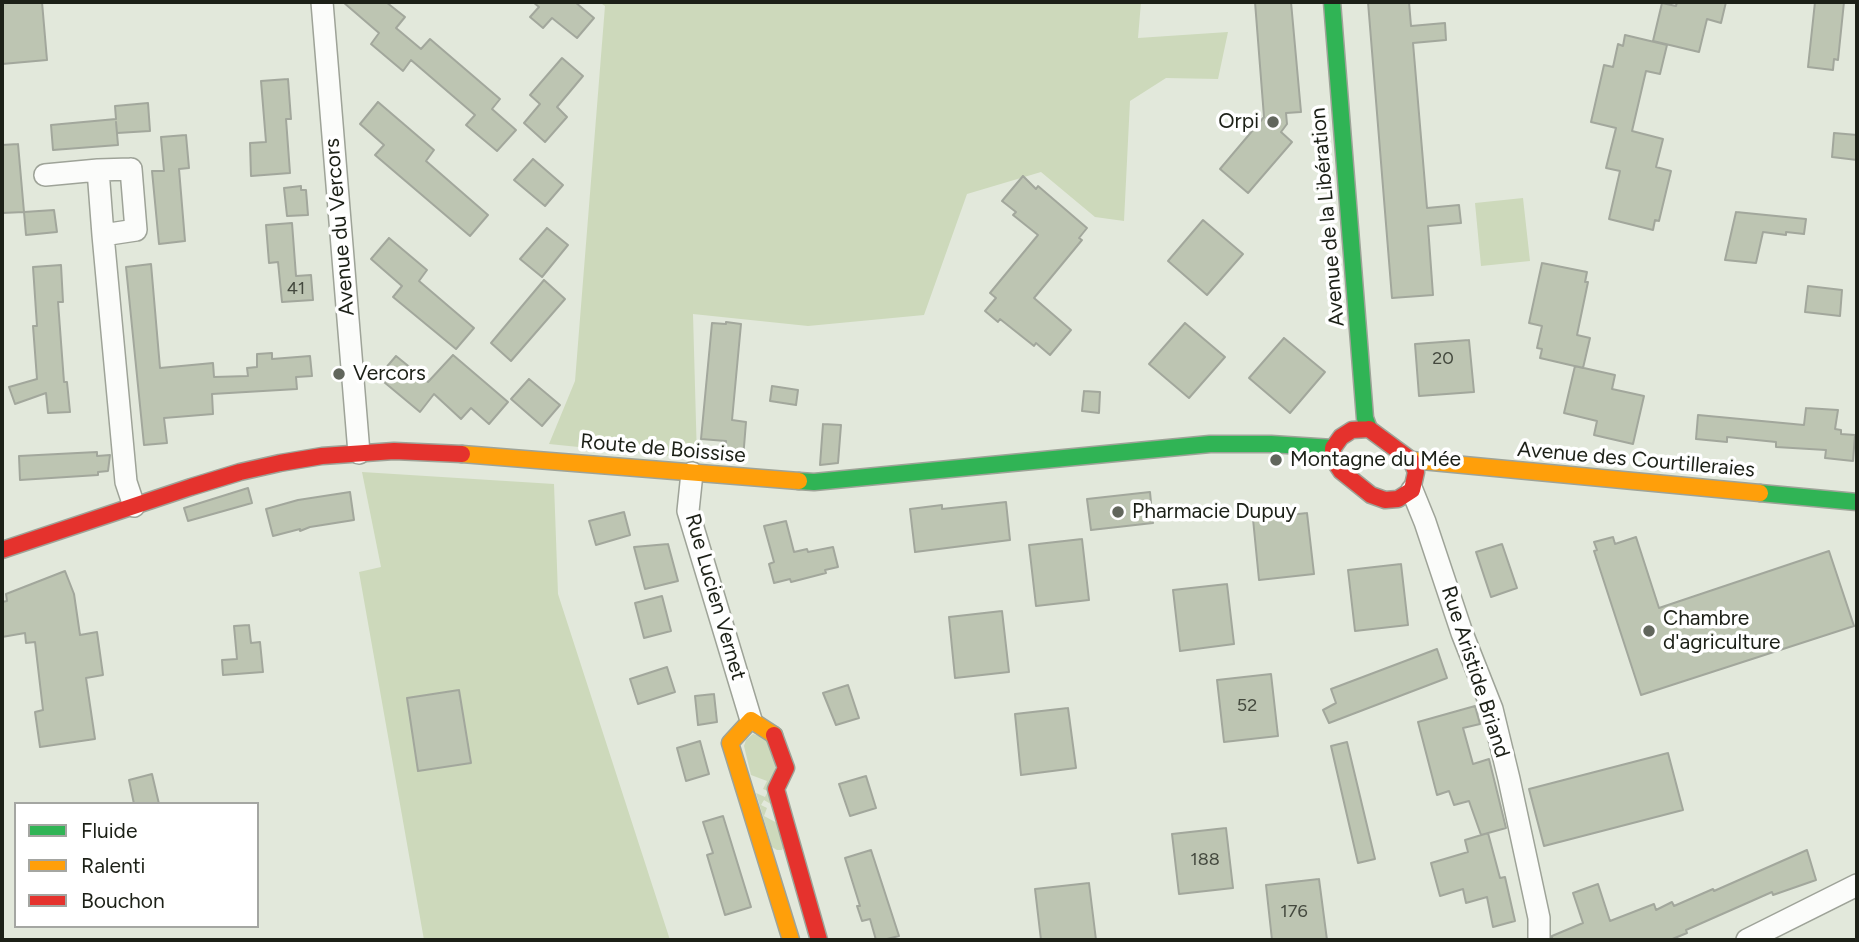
<!DOCTYPE html>
<meta charset="utf-8">
<style>
body{margin:0}
#map{position:relative;width:1859px;height:942px;overflow:hidden;background:#e2e8db;font-family:Figtree,sans-serif}
canvas{display:block}
.frame{position:absolute;inset:0;border:4px solid #1c2017;pointer-events:none}
.legend{position:absolute;left:14px;top:802px;width:245px;height:126px;box-sizing:border-box;background:#fff;border:2px solid #a4a6a2;margin:0;padding:9px 12px;list-style:none;font-size:21px;color:#1c2017}
.legend li{display:flex;align-items:center;gap:14px;height:35px}
.legend b{width:35px;border:2px solid #a4a6a2}
</style>
<div id="map">
<canvas width="1859" height="942"></canvas>
<div class="frame"></div>
<ul class="legend">
<li><b style="height:9px;background:#30b455"></b>Fluide</li>
<li><b style="height:9px;background:#ff9f0a"></b>Ralenti</li>
<li><b style="height:9px;background:#e5322d"></b>Bouchon</li>
</ul>
</div>
<script>
const ctx = document.querySelector('canvas').getContext('2d');
ctx.lineJoin = 'round';
function fillPath(path, color) {
  ctx.fillStyle = color;
  ctx.fill(path, 'evenodd');
}
function toPath(rows) {
  const path = new Path2D();
  for (const r of rows) {
    path.moveTo(r[0], r[1]);
    for (let i = 2; i < r.length; i += 2) path.lineTo(r[i], r[i + 1]);
  }
  return path;
}
function strokePath(path, color, width, dash) {
  ctx.strokeStyle = color;
  ctx.lineWidth = width;
  ctx.lineCap = dash ? 'butt' : 'round';
  ctx.setLineDash(dash || []);
  ctx.stroke(path);
}
function write(font, color, halo, rows, align = 'center') {
  ctx.font = font + ' Figtree,sans-serif';
  ctx.lineWidth = 7;
  ctx.setLineDash([]);
  ctx.textBaseline = 'middle';
  ctx.strokeStyle = halo;
  ctx.fillStyle = color;
  for (const [text, x, y, turn = 0] of rows) {
    ctx.save();
    ctx.translate(x, y);
    ctx.rotate((+turn || 0) * Math.PI / 180);
    ctx.textAlign = isNaN(turn) ? turn : align;
    if (halo) ctx.strokeText(text, 0, 0);
    ctx.fillText(text, 0, 0);
    ctx.restore();
  }
}
fillPath(toPath([
 [599,2,1141,2,1138,38,1228,32,1218,79,1166,78,1130,101,1124,221,1095,217,1041,172,967,194,924,315,808,326,693,314,697,459,549,444,575,381,605,6],
 [1523,198,1530,261,1481,266,1475,203],
 [362,472,554,484,558,594,670,940,424,940,359,572,381,567],
 [753,734,763,737,772,744,777,762,771,784,774,806,764,800,761,805,767,808,764,816,779,824,785,845,782,850,777,850,772,847,756,793,765,797,768,791,763,789,767,781,751,775,744,746,746,740]
]), '#cdd9bb');
const building = toPath([
 [2,2,42,2,47,60,2,64,2,2],
 [343,2,386,2,405,17,396,28,421,49,430,39,500,99,492,109,516,130,497,151,466,125,475,115,411,60,403,71,371,44,379,33,343,2],
 [533,2,575,2,594,18,577,38,552,18,543,28,530,17,539,7,533,2],
 [1255,2,1291,2,1301,112,1286,113,1287,124,1281,132,1292,142,1248,193,1220,169,1264,117,1255,2],
 [1368,2,1409,2,1411,26,1445,23,1446,40,1413,43,1427,208,1459,205,1461,223,1428,226,1433,295,1392,298,1368,2],
 [1677,2,1726,2,1721,23,1707,19,1699,52,1653,41,1662,3,1676,6,1677,2],
 [1815,2,1844,2,1838,60,1834,59,1833,70,1808,67,1815,2],
 [1625,35,1667,45,1660,74,1646,71,1632,131,1663,139,1656,167,1671,171,1659,221,1655,220,1653,230,1609,219,1620,171,1606,168,1616,128,1591,122,1604,65,1613,67,1618,44,1623,46,1625,35],
 [562,58,583,76,557,107,567,117,545,142,524,123,540,104,530,95,562,58],
 [288,79,291,119,286,119,290,173,251,176,250,143,266,142,261,81,288,79],
 [378,102,434,150,426,161,488,215,470,236,375,155,384,145,360,124,378,102],
 [148,103,150,131,117,133,116,122,118,145,53,150,51,125,116,119,115,106,148,103],
 [1834,133,1857,135,1857,160,1832,157,1834,133],
 [186,135,189,168,179,169,185,241,159,244,152,171,164,171,161,137,186,135],
 [18,144,24,212,54,210,57,232,26,235,24,212,2,213,2,145,18,144],
 [533,159,563,185,545,206,514,180,533,159],
 [1023,176,1036,189,1038,186,1087,228,1079,238,1082,240,1034,298,1071,330,1050,355,1036,343,1034,346,1000,319,998,322,985,311,996,298,990,293,1038,235,1013,215,1016,212,1002,201,1023,176],
 [301,186,301,190,306,190,308,215,287,216,284,188,301,186],
 [1736,212,1806,219,1804,234,1786,232,1786,235,1763,232,1756,263,1725,260,1736,212],
 [1203,220,1243,254,1207,295,1168,261,1203,220],
 [292,223,296,276,311,275,313,300,282,302,278,262,269,263,266,225,292,223],
 [547,228,568,245,542,277,520,259,547,228],
 [389,238,427,270,419,281,474,328,456,349,393,297,402,286,371,259,389,238],
 [1542,263,1587,272,1585,282,1588,282,1577,335,1590,338,1583,368,1540,358,1542,349,1537,348,1542,326,1529,323,1542,263],
 [151,264,160,368,213,363,214,377,248,376,247,368,257,367,257,354,272,353,272,359,310,356,312,376,296,377,297,389,212,394,213,414,164,418,167,443,144,445,126,267,151,264],
 [61,265,63,302,58,302,64,382,67,382,70,412,48,413,46,393,15,404,9,387,37,379,33,326,37,326,33,267,61,265],
 [544,280,565,299,511,361,491,343,544,280],
 [1808,286,1842,290,1840,316,1805,312,1808,286],
 [726,322,741,324,732,420,746,422,743,459,725,458,726,441,701,439,712,323,726,324,726,322],
 [1185,323,1225,357,1189,398,1149,364,1185,323],
 [1284,338,1325,372,1290,413,1249,378,1284,338],
 [1469,340,1474,392,1419,396,1415,344,1469,340],
 [453,355,508,402,489,424,471,408,461,419,434,394,420,412,378,377,396,356,428,382,453,355],
 [1575,366,1615,375,1612,389,1644,396,1633,444,1594,435,1597,421,1564,413,1575,366],
 [529,379,560,405,542,426,511,399,529,379],
 [772,386,798,390,796,405,770,401,772,386],
 [1084,391,1100,392,1099,413,1082,411,1084,391],
 [1806,408,1838,410,1835,429,1841,430,1841,434,1855,435,1853,461,1825,458,1826,450,1776,447,1776,442,1727,437,1727,442,1696,439,1698,415,1804,425,1806,408],
 [823,424,841,425,838,463,820,465,823,424],
 [97,452,97,456,110,455,108,471,98,472,98,475,20,480,19,456,97,452],
 [248,488,252,503,188,521,184,508,248,488],
 [350,492,354,520,310,527,300,531,300,529,273,536,266,509,298,500,350,492],
 [1150,492,1153,523,1091,530,1087,499,1150,492],
 [1006,502,1010,540,915,552,910,509,942,505,942,509,1006,502],
 [624,512,630,535,596,545,589,521,624,512],
 [1307,513,1314,574,1259,580,1253,519,1307,513],
 [786,521,794,552,807,549,808,552,833,547,838,567,825,570,826,573,791,582,790,579,774,583,769,564,774,562,764,526,786,521],
 [1613,537,1615,544,1636,537,1659,608,1829,551,1854,626,1641,695,1594,551,1597,550,1594,542,1613,537],
 [1082,539,1089,600,1036,606,1029,545,1082,539],
 [668,544,678,581,645,589,634,547,668,544],
 [1502,544,1517,588,1491,597,1476,552,1502,544],
 [1401,564,1408,625,1355,631,1348,570,1401,564],
 [65,571,74,594,80,635,97,632,103,675,86,678,95,739,40,747,35,712,43,710,35,642,26,643,25,633,2,637,2,602,7,601,6,594,65,571],
 [1227,584,1234,644,1180,651,1173,590,1227,584],
 [662,596,671,631,644,638,635,603,662,596],
 [1002,611,1009,672,955,678,949,617,1002,611],
 [249,625,251,643,260,642,263,672,223,675,222,660,237,659,234,626,249,625],
 [1437,649,1447,678,1329,723,1323,710,1336,703,1331,689,1437,649],
 [667,667,675,692,638,704,630,679,667,667],
 [1271,674,1278,736,1224,742,1217,680,1271,674],
 [848,685,859,718,836,725,823,693,848,685],
 [459,690,471,763,418,771,407,698,459,690],
 [714,694,717,722,698,725,695,696,714,694],
 [1475,706,1480,724,1463,728,1473,764,1489,759,1506,828,1481,835,1469,801,1454,805,1449,791,1437,795,1418,722,1475,706],
 [1068,708,1076,768,1021,775,1015,714,1068,708],
 [700,741,709,774,686,781,677,748,700,741],
 [1347,742,1375,859,1358,863,1331,746,1347,742],
 [1668,753,1683,810,1544,846,1529,789,1668,753],
 [152,774,159,804,134,804,129,780,152,774],
 [866,776,876,808,850,816,839,784,866,776],
 [723,816,751,907,725,915,707,855,713,853,703,822,723,816],
 [1226,828,1233,888,1179,894,1172,834,1226,828],
 [1488,833,1500,878,1505,877,1515,921,1493,927,1487,897,1466,903,1463,889,1440,896,1431,863,1468,852,1465,840,1488,833],
 [871,850,899,936,883,940,876,940,870,919,862,921,857,906,860,906,845,858,871,850],
 [1807,850,1816,880,1773,895,1772,892,1686,930,1687,933,1670,940,1552,940,1552,936,1583,923,1573,893,1598,884,1610,921,1654,904,1656,910,1672,902,1674,906,1713,889,1714,891,1807,850],
 [1319,879,1327,940,1272,940,1266,885,1319,879],
 [1089,883,1096,940,1041,940,1035,889,1089,883]
]);
fillPath(building, '#bdc5b2');
strokePath(building, '#a2a79c', 2);
const street = toPath([
 [322,2,359,453],
 [131,169,136,230,103,235,98,170,131,169],
 [45,175,98,170],
 [103,235,126,482,134,506],
 [692,473,688,511,751,720],
 [1412,490,1425,522,1462,633,1492,709,1509,779,1539,918,1539,940],
 [1747,940,1857,885]
]);
const fast = toPath([
 [1332,2,1365,418,1369,429],
 [799,481,814,482,1210,444,1271,444,1333,448],
 [1760,493,1857,502]
]);
const slow = toPath([
 [462,454,799,481],
 [1411,460,1760,493],
 [774,735,751,720,730,743,791,940]
]);
const jam = toPath([
 [1369,429,1411,460,1416,472,1412,490,1398,499,1385,500,1371,495,1341,471,1333,459,1333,448,1341,437,1352,430,1369,429],
 [2,550,191,487,240,472,280,463,322,456,394,451,462,454],
 [774,735,786,768,776,789,819,940]
]);
strokePath(street, '#9ea398', 24);
strokePath(fast, '#9ea398', 19);
strokePath(slow, '#9ea398', 19);
strokePath(jam, '#9ea398', 19);
strokePath(street, '#fbfcfa', 21);
strokePath(fast, '#30b455', 16);
strokePath(slow, '#ff9f0a', 16);
strokePath(jam, '#e5322d', 16);
for (const [x, y, r, color] of [
 [1273,122,7,"#61665c"],
 [339,374,7,"#61665c"],
 [1276,460,7,"#61665c"],
 [1118,512,7,"#61665c"],
 [1649,631,7,"#61665c"]
]) {
  const dot = new Path2D();
  dot.arc(x, y, r, 0, 2 * Math.PI);
  ctx.fillStyle = color;
  ctx.fill(dot);
  strokePath(dot, '#fff', 2.5);
}
write('18px', '#44493e', null, [
 ["41",296,289],
 ["20",1443,359],
 ["52",1247,706],
 ["188",1205,860],
 ["176",1294,912]
]);
write('21px', '#1c2017', '#fff', [
 ["Orpi",1259,122,"right"],
 ["Vercors",353,374],
 ["Montagne du Mée",1290,460],
 ["Pharmacie Dupuy",1132,512],
 ["Chambre",1663,619],
 ["d'agriculture",1663,643]
], 'left');
write('21px', '#1c2017', '#fff', [
 ["Avenue de la Libération",1328,217,-95],
 ["Avenue du Vercors",340,227,-95],
 ["Route de Boissise",663,449,5],
 ["Avenue des Courtilleraies",1636,460,5],
 ["Rue Lucien Vernet",715,597,74],
 ["Rue Aristide Briand",1475,672,72]
]);
</script>
